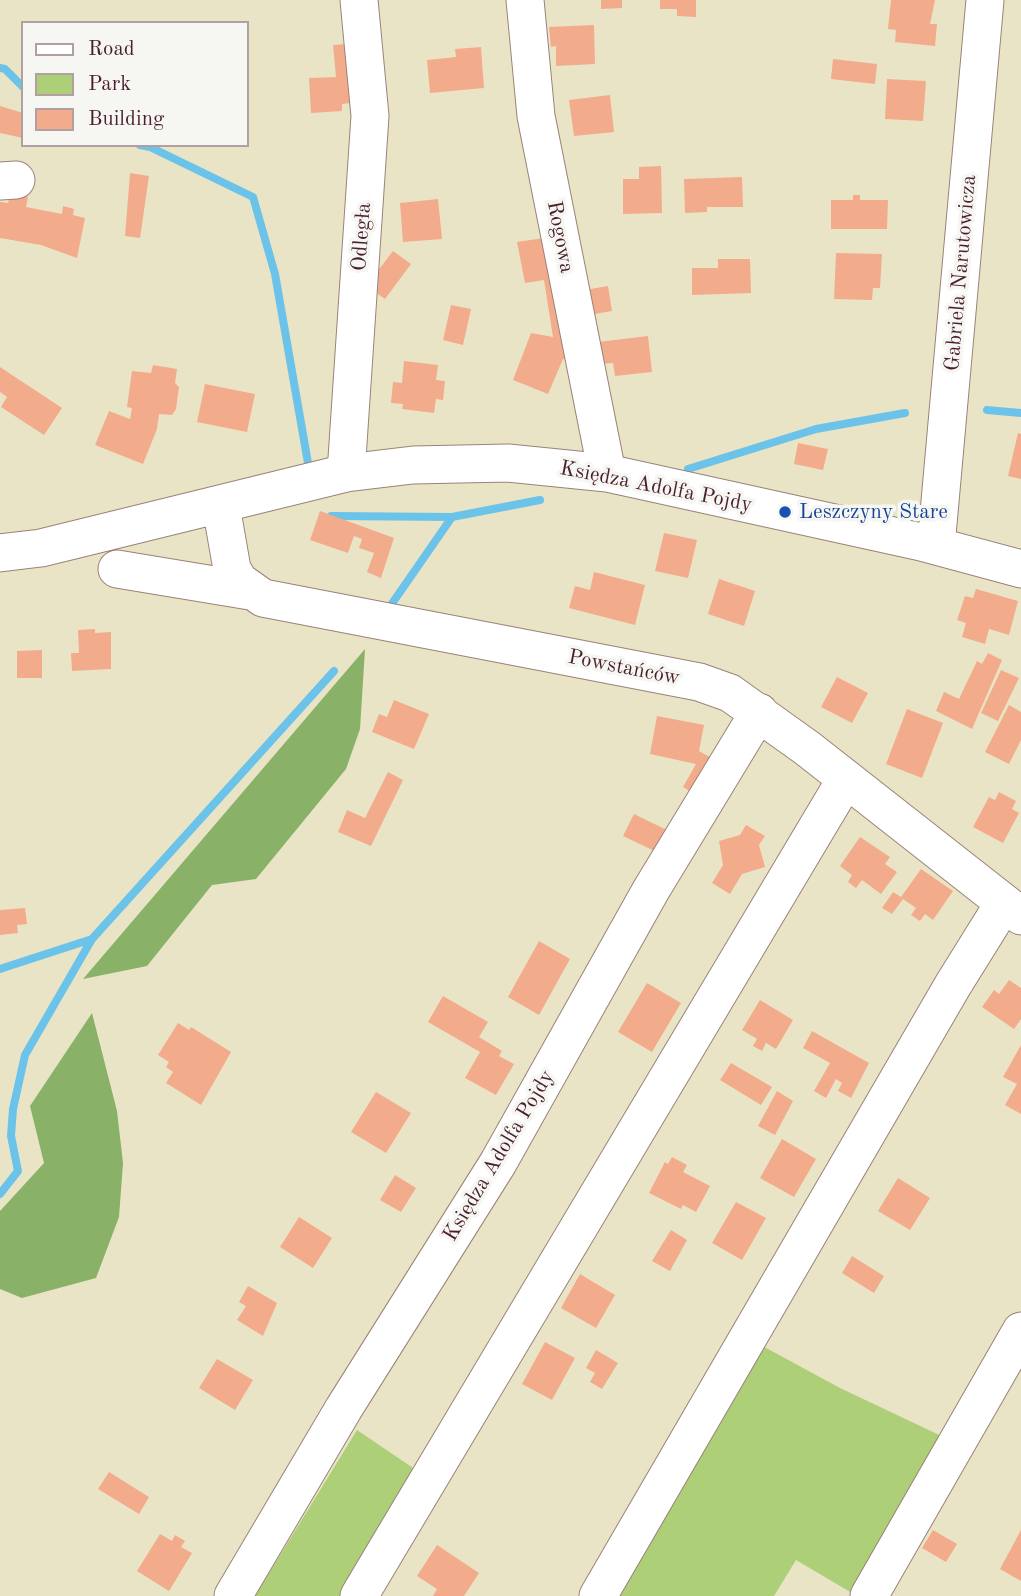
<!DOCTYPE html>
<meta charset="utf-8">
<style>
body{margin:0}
#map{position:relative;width:1021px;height:1596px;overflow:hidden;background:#eae4c6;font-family:"Old Standard TT",serif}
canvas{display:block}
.legend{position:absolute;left:21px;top:21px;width:228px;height:126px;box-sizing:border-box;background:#f6f6f2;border:2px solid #b1a0a2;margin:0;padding:9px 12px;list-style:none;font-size:21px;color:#4a1f2b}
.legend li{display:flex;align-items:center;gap:14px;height:35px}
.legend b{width:35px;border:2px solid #b1a0a2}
</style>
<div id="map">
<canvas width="1021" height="1596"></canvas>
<ul class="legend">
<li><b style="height:9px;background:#fff"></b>Road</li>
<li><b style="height:19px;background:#accf78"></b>Park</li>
<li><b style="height:19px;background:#f2ac8c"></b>Building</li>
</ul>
</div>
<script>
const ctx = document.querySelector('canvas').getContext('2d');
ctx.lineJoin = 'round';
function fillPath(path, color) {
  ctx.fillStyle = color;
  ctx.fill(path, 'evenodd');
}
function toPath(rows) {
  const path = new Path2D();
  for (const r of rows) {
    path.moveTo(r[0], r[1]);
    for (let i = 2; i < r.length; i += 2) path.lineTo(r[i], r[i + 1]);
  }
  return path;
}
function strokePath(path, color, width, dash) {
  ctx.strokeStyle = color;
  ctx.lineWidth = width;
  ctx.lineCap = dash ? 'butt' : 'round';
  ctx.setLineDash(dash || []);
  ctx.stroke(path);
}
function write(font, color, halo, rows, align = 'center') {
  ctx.font = font + ' "Old Standard TT",serif';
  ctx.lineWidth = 7;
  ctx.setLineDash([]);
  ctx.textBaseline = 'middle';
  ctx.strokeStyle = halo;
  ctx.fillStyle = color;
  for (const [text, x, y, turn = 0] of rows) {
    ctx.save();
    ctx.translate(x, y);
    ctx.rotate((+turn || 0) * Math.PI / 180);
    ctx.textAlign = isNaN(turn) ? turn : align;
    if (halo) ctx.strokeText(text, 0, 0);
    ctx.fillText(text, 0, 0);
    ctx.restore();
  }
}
fillPath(toPath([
 [757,1343,840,1388,952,1441,857,1596,796,1560,774,1596,604,1596],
 [357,1430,422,1474,352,1596,255,1596]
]), '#accf78');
fillPath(toPath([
 [365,649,360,729,346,769,256,879,212,885,147,966,83,979],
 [92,1013,117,1111,123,1163,119,1217,96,1278,22,1298,0,1289,0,1211,44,1163,30,1106]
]), '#89b268');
strokePath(toPath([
 [0,68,5,69,23,87],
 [140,145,150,147,253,197,275,274,308,463],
 [987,410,1021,413],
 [688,469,816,429,905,413],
 [331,516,452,517],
 [391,605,452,517,540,500],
 [0,969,92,939,334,671],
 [0,1194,18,1171,11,1136,13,1109,25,1055,92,939]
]), '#6cc3e9', 8);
fillPath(toPath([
 [601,0,622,0,622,8,601,9],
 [660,0,696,0,696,17,677,16,677,9,660,9],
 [891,0,935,0,930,24,937,24,935,46,895,42,896,30,888,29],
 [594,25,595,64,556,66,556,46,551,47,549,27],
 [348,44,351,103,342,104,342,111,311,113,309,78,336,77,333,45],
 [481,47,484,88,430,93,427,60,456,57,455,49],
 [833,59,877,64,875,84,831,79],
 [887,79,926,81,923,121,885,119],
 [610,95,614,132,574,136,569,100],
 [0,106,23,113,23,138,0,133],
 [661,166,662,213,623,214,623,179,639,179,639,167],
 [130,173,149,176,140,238,125,236],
 [742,177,743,207,707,207,707,212,685,213,684,179],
 [10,193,28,197,26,207,62,214,63,206,74,209,73,215,85,218,77,258,41,245,0,238,0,202,8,203],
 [853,195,860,195,860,200,888,200,887,229,831,229,831,200,853,200],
 [438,199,442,239,403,242,400,203],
 [544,238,574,357,563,359,548,394,513,380,531,333,553,337,544,280,525,283,517,242],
 [393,251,411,264,385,299,369,288,373,277],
 [836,253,882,254,880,288,873,288,872,300,834,299],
 [718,259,750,259,751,293,692,295,692,268,718,268],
 [608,286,612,311,583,316,579,291],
 [451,305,471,309,463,345,443,340],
 [648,336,652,372,615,376,613,363,600,364,598,342],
 [404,361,438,365,436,380,445,381,443,400,436,399,434,413,402,409,403,404,391,403,393,382,402,383],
 [153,365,177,369,175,383,179,387,176,409,172,415,159,414,157,429,143,464,95,445,109,411,130,419,132,408,127,407,132,371,151,373],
 [0,367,62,408,44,435,1,407,7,397,0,392],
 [205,384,255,394,247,432,197,422],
 [1018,433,1021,434,1021,479,1008,476],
 [798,443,828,449,823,470,794,464],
 [320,511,394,538,381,578,367,572,374,553,359,548,362,539,354,536,348,553,310,540],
 [664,533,697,540,688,578,655,571],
 [594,572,645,585,635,625,569,608,575,586,590,590],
 [719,579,755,591,744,626,708,614],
 [976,589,1018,601,1009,635,989,629,985,644,962,637,966,623,957,620,965,596,973,598],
 [95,629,95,633,111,632,111,669,72,671,71,653,79,653,78,630],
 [42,650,42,678,17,678,17,651],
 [988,653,1002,660,972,729,936,711,944,692,959,699,977,661,982,664],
 [1001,670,1019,678,998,721,981,713],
 [837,677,868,693,852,723,821,707],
 [394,700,429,714,414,749,372,732,379,714,387,717],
 [1009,705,1021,712,1021,740,1009,764,985,752],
 [907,709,943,723,922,778,886,764],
 [657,716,704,725,699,751,717,761,698,796,683,787,696,764,650,754],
 [388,772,403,780,371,846,338,832,347,810,365,818],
 [999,792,1016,801,1012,809,1019,813,1003,843,973,827,989,797,995,800],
 [634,814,673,833,663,855,623,836],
 [746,825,765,836,759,845,765,867,742,874,730,894,712,883,723,865,719,841,740,835],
 [860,837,890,857,885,864,897,872,881,894,862,880,856,888,848,882,852,875,840,866],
 [921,869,953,891,933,920,925,914,920,921,911,915,916,908,903,899,892,914,882,908,893,892,901,897],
 [25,908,27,924,17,925,18,933,0,935,0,910],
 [539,941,570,959,539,1015,508,997],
 [1009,980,1021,988,1021,1019,1014,1029,982,1007,994,990,999,994],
 [647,983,681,1003,652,1052,618,1032],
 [443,996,488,1022,479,1037,502,1051,499,1056,514,1064,496,1095,465,1078,480,1052,428,1022],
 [760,1000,793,1020,776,1049,766,1043,762,1051,753,1046,757,1039,742,1030],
 [178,1023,189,1030,191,1027,231,1052,201,1105,166,1083,173,1072,166,1067,169,1062,158,1055],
 [812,1031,869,1063,851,1098,838,1091,842,1083,836,1079,826,1098,814,1091,830,1063,803,1048],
 [1021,1045,1021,1114,1005,1105,1017,1084,1003,1077],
 [731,1063,772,1087,761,1105,720,1080],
 [777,1091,793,1101,775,1135,758,1126],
 [376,1092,411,1113,386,1153,351,1132],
 [782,1139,816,1159,794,1197,760,1178],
 [672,1157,687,1165,683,1172,710,1186,696,1212,683,1205,681,1209,649,1193,665,1162,668,1164],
 [395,1175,416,1188,401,1212,380,1200],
 [898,1178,930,1198,910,1230,878,1211],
 [736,1202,766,1218,742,1260,712,1243],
 [299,1217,332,1238,313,1268,280,1247],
 [671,1230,687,1240,670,1271,652,1261],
 [852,1256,884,1276,874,1293,842,1273],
 [580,1274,615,1295,596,1328,561,1308],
 [248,1286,277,1303,263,1336,237,1320,246,1306,239,1302],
 [545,1342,575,1358,552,1400,522,1384],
 [596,1350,618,1363,602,1389,590,1382,595,1373,586,1368],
 [217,1359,253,1380,235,1410,199,1388],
 [109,1472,149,1497,139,1514,98,1489],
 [933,1530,957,1544,946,1562,922,1548],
 [1021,1530,1021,1581,1000,1569],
 [160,1534,172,1541,175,1535,185,1541,181,1547,192,1553,169,1591,137,1571],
 [437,1545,479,1573,464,1596,433,1596,437,1589,417,1576]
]), '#f2ac8c');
const minor = toPath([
 [525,0,536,116,607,473],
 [0,181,16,180],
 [346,473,370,116,359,0],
 [221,506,232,569,239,581,263,598,699,682,730,693,807,748,1021,916],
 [936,546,985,0],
 [0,553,41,548,346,473,413,465,508,463,607,473,921,542,1021,569],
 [117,569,250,591],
 [233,1596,344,1408,498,1163,651,890,759,712],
 [359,1596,846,779],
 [598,1596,953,985,1004,903],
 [869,1596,1021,1331]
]);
strokePath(minor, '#9a8278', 39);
strokePath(minor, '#fff', 37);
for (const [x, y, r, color] of [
 [785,512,7,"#1a4fb4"]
]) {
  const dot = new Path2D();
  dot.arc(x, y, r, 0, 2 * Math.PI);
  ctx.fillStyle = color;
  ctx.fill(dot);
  strokePath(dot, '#f6f6f2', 2.5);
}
write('21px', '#4a1f2b', '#f6f6f2', [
 ["Odległa",362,237,-86],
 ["Rogowa",560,237,79],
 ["Gabriela Narutowicza",961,273,-85],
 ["Księdza Adolfa Pojdy",656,487,11],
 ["Powstańców",624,668,11],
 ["Księdza Adolfa Pojdy",499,1156,-59]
]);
write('21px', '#164399', '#f6f6f2', [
 ["Leszczyny Stare",799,512]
], 'left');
</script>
